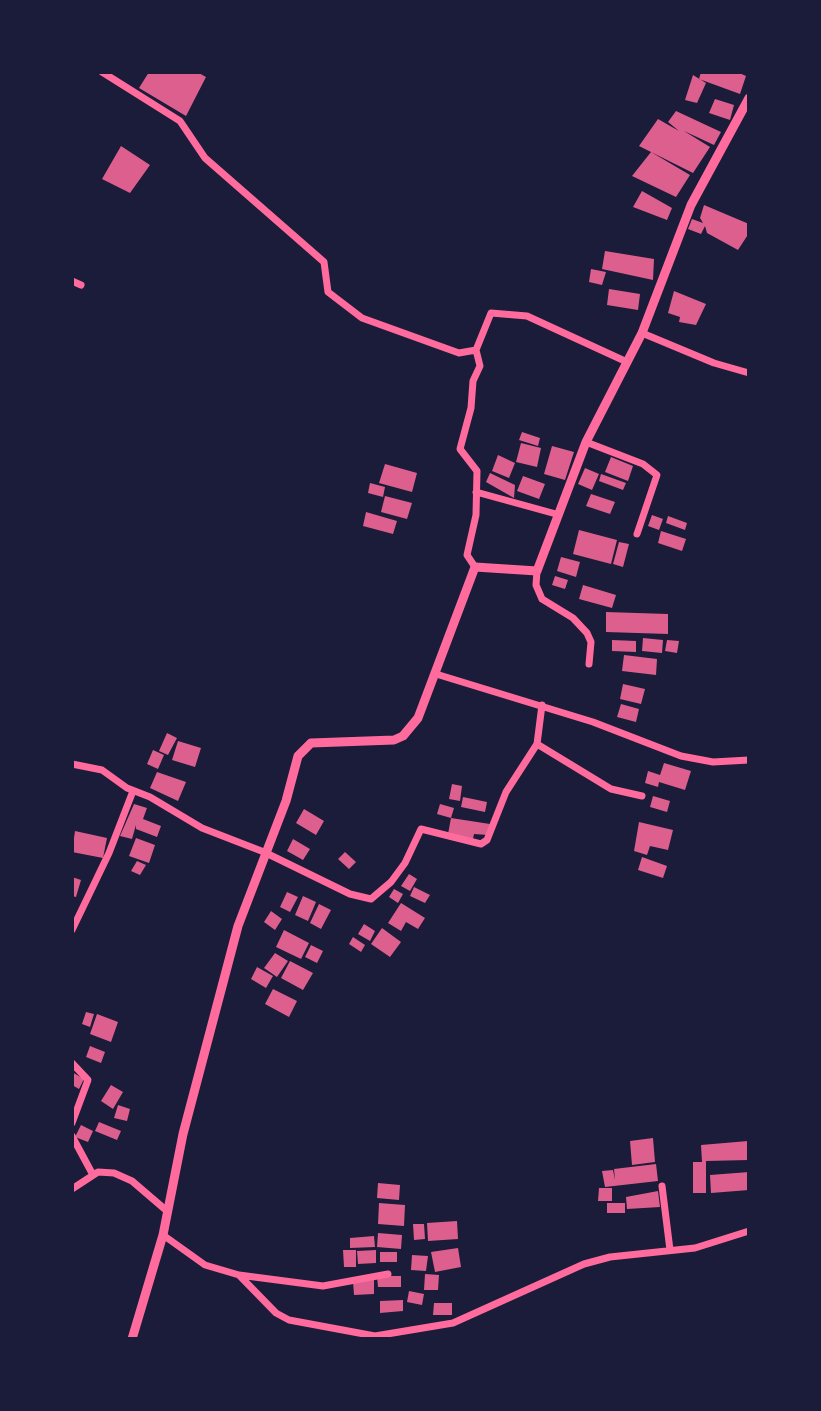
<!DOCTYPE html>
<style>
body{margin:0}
#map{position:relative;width:821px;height:1411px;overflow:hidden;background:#1b1b3a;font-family:Jost,sans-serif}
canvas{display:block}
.frame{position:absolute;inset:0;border:74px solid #1b1b3a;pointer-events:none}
</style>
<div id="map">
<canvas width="821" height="1411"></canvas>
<div class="frame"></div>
</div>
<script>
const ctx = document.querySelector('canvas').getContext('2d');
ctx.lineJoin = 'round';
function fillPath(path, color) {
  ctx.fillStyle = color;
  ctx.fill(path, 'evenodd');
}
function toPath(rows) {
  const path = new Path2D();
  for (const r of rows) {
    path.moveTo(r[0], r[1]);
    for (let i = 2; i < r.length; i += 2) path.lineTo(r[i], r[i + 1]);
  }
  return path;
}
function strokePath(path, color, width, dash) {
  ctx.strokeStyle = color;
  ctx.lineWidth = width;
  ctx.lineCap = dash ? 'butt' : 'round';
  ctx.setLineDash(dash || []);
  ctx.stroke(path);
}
fillPath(toPath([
 [149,72,197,72,206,77,186,116,139,88],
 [701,72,737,72,746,76,740,94,699,79],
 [693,75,706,83,697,103,685,100],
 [715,99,734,105,730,120,709,113],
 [676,111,721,132,714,145,684,131,710,147,693,173,639,146,658,119,679,131,668,122],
 [121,146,150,165,130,193,102,179],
 [651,152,690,175,676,197,632,176],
 [642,191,672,208,667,220,633,207],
 [704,205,749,224,749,233,738,250,707,233,705,226,701,234,688,229,692,219,703,223,700,218],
 [605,251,654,259,653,280,602,269],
 [591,269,606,272,602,285,589,282],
 [609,289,640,294,638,310,607,305],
 [674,291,706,304,696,325,679,322,680,317,668,313],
 [522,432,540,438,538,446,519,440],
 [521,443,541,448,537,467,516,462],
 [552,446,574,452,565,480,544,474],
 [498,455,515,463,509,478,492,471],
 [611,457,633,466,628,481,605,472],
 [385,464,417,473,412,492,379,483],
 [585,468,599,474,592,490,578,484],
 [490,473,515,485,514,498,486,482],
 [601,474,626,483,623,490,599,481],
 [523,476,545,484,539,499,517,491],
 [370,483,385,487,383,497,368,493],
 [591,494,615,502,610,514,586,506],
 [385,496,412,503,407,519,381,512],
 [366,512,397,521,393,534,363,526],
 [652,515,663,519,659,530,648,526],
 [668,516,687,523,685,530,666,523],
 [579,530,617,540,611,564,573,554],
 [661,531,686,539,682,551,658,543],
 [619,542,629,544,623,567,613,564],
 [561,557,580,562,576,577,557,571],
 [555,576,568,580,565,589,552,585],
 [583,585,616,595,612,608,579,599],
 [606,612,668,614,668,634,606,632],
 [643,638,663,640,662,653,642,651],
 [612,640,636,641,636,652,612,651],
 [667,640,679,641,677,653,665,651],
 [624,655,657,659,656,675,622,671],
 [623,684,645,689,641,704,620,699],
 [621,704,639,709,636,722,617,717],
 [167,733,177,738,168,755,159,751],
 [178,741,201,748,195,767,172,760],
 [153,750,164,755,158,769,147,764],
 [664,763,691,771,685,790,659,782,658,787,645,783,648,771,660,775],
 [157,772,186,782,178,801,150,788],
 [452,784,462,786,460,801,449,799],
 [653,796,670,801,667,812,650,807],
 [463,797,487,802,485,812,461,807],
 [134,804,147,808,143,819,161,826,157,837,136,829,136,825,132,839,120,836],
 [440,804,454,808,451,818,437,814],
 [304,809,324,821,316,835,296,823],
 [451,818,490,824,488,835,474,834,473,839,448,834],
 [639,822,673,830,668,850,650,846,647,855,634,851],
 [75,831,107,838,103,858,72,852],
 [136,838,155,845,149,863,129,856],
 [293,839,310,849,303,860,287,851],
 [345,852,356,862,349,869,338,859],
 [642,857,667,866,663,878,638,870],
 [137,861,146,865,140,875,131,871],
 [409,874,417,879,410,891,401,886],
 [72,877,81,880,76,897,72,896],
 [414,887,430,895,425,903,410,896],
 [394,889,403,894,398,903,389,897],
 [287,892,298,897,290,912,280,907],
 [303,896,316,902,308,921,295,915],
 [401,903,425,918,418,929,406,922,401,931,388,923],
 [319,904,331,910,321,929,310,923],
 [271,911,282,919,275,930,264,922],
 [364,924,375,931,370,941,358,934],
 [382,928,401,942,390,957,371,944],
 [284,930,309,943,301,959,276,947],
 [353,937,365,945,361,952,349,944],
 [311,945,323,951,317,963,305,957],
 [275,953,288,961,277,977,264,968],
 [290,961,313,973,303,990,281,978],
 [257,967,273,976,266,988,251,979],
 [273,989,297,1001,289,1017,265,1004],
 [86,1012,94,1014,90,1027,82,1024],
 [97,1014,118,1022,111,1042,90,1034],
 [90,1046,105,1052,101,1063,86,1057],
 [72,1072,84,1079,79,1089,72,1085],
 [111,1085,123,1092,113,1109,101,1101],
 [118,1105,130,1109,127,1121,114,1118],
 [99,1122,121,1131,117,1140,95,1131],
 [81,1125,93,1131,88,1142,75,1137],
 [653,1138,655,1162,632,1165,630,1141],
 [748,1141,749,1160,706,1161,706,1193,693,1193,693,1162,702,1162,701,1145],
 [656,1164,658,1181,605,1187,602,1171,613,1170,615,1180,614,1169],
 [749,1172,749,1190,711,1193,710,1175],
 [378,1183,400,1185,399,1200,377,1198],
 [599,1188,612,1188,612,1201,598,1201],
 [658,1191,660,1207,627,1209,626,1197],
 [379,1203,405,1205,404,1226,378,1224],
 [607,1203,625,1203,625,1213,607,1213],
 [457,1221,458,1239,428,1241,427,1223],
 [413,1224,424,1224,425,1239,414,1240],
 [378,1233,402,1235,401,1249,377,1247],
 [374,1236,375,1247,350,1248,350,1238],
 [458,1248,461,1267,435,1272,431,1252],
 [343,1250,356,1250,356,1267,344,1267],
 [376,1250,376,1263,358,1264,357,1251],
 [380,1252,397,1252,397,1262,380,1262],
 [412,1255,428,1256,426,1271,411,1270],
 [425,1274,439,1275,438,1290,424,1290],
 [377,1276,401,1276,401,1287,378,1287],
 [374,1280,374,1294,354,1295,353,1281],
 [409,1291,424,1294,422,1305,407,1302],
 [403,1300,403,1311,380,1313,380,1301],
 [434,1303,452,1303,452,1315,433,1315]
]), '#dd5f8e');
strokePath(toPath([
 [102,72,180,121,205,158,324,262,328,292,362,318,459,353,476,350,491,313,527,316,627,362],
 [72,281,81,285],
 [642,333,714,363,749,373],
 [586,442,643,464,657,475,637,534],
 [476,492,556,514],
 [475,567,467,555,476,515,477,471,460,449,471,408,473,381,480,366,476,350],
 [537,571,536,585,542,599,573,618,587,633,591,642,589,664],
 [436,674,593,722,681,756,713,762,749,760],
 [537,744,611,789,642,796],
 [72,764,102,770,127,788,150,797,202,828,264,852,350,894,371,899,391,882,405,863,421,829,481,844,487,840,506,792,537,744,542,705],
 [72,930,109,853,133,791],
 [72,1063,88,1080,72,1123],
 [72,1136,93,1175],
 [662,1186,670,1250],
 [72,1189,98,1172,114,1173,132,1181,167,1211],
 [163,1235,205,1265,239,1275,276,1313,289,1320,375,1336,453,1323,584,1264,610,1257,695,1248,749,1231],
 [239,1275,323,1286,388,1274]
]), '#ff6b9d', 7);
strokePath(toPath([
 [132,1339,163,1235,183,1134,238,926,286,801,298,756,311,743,394,740,403,736,418,718,475,567,537,571,586,442,642,333,691,205,749,98]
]), '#ff6b9d', 9);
</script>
